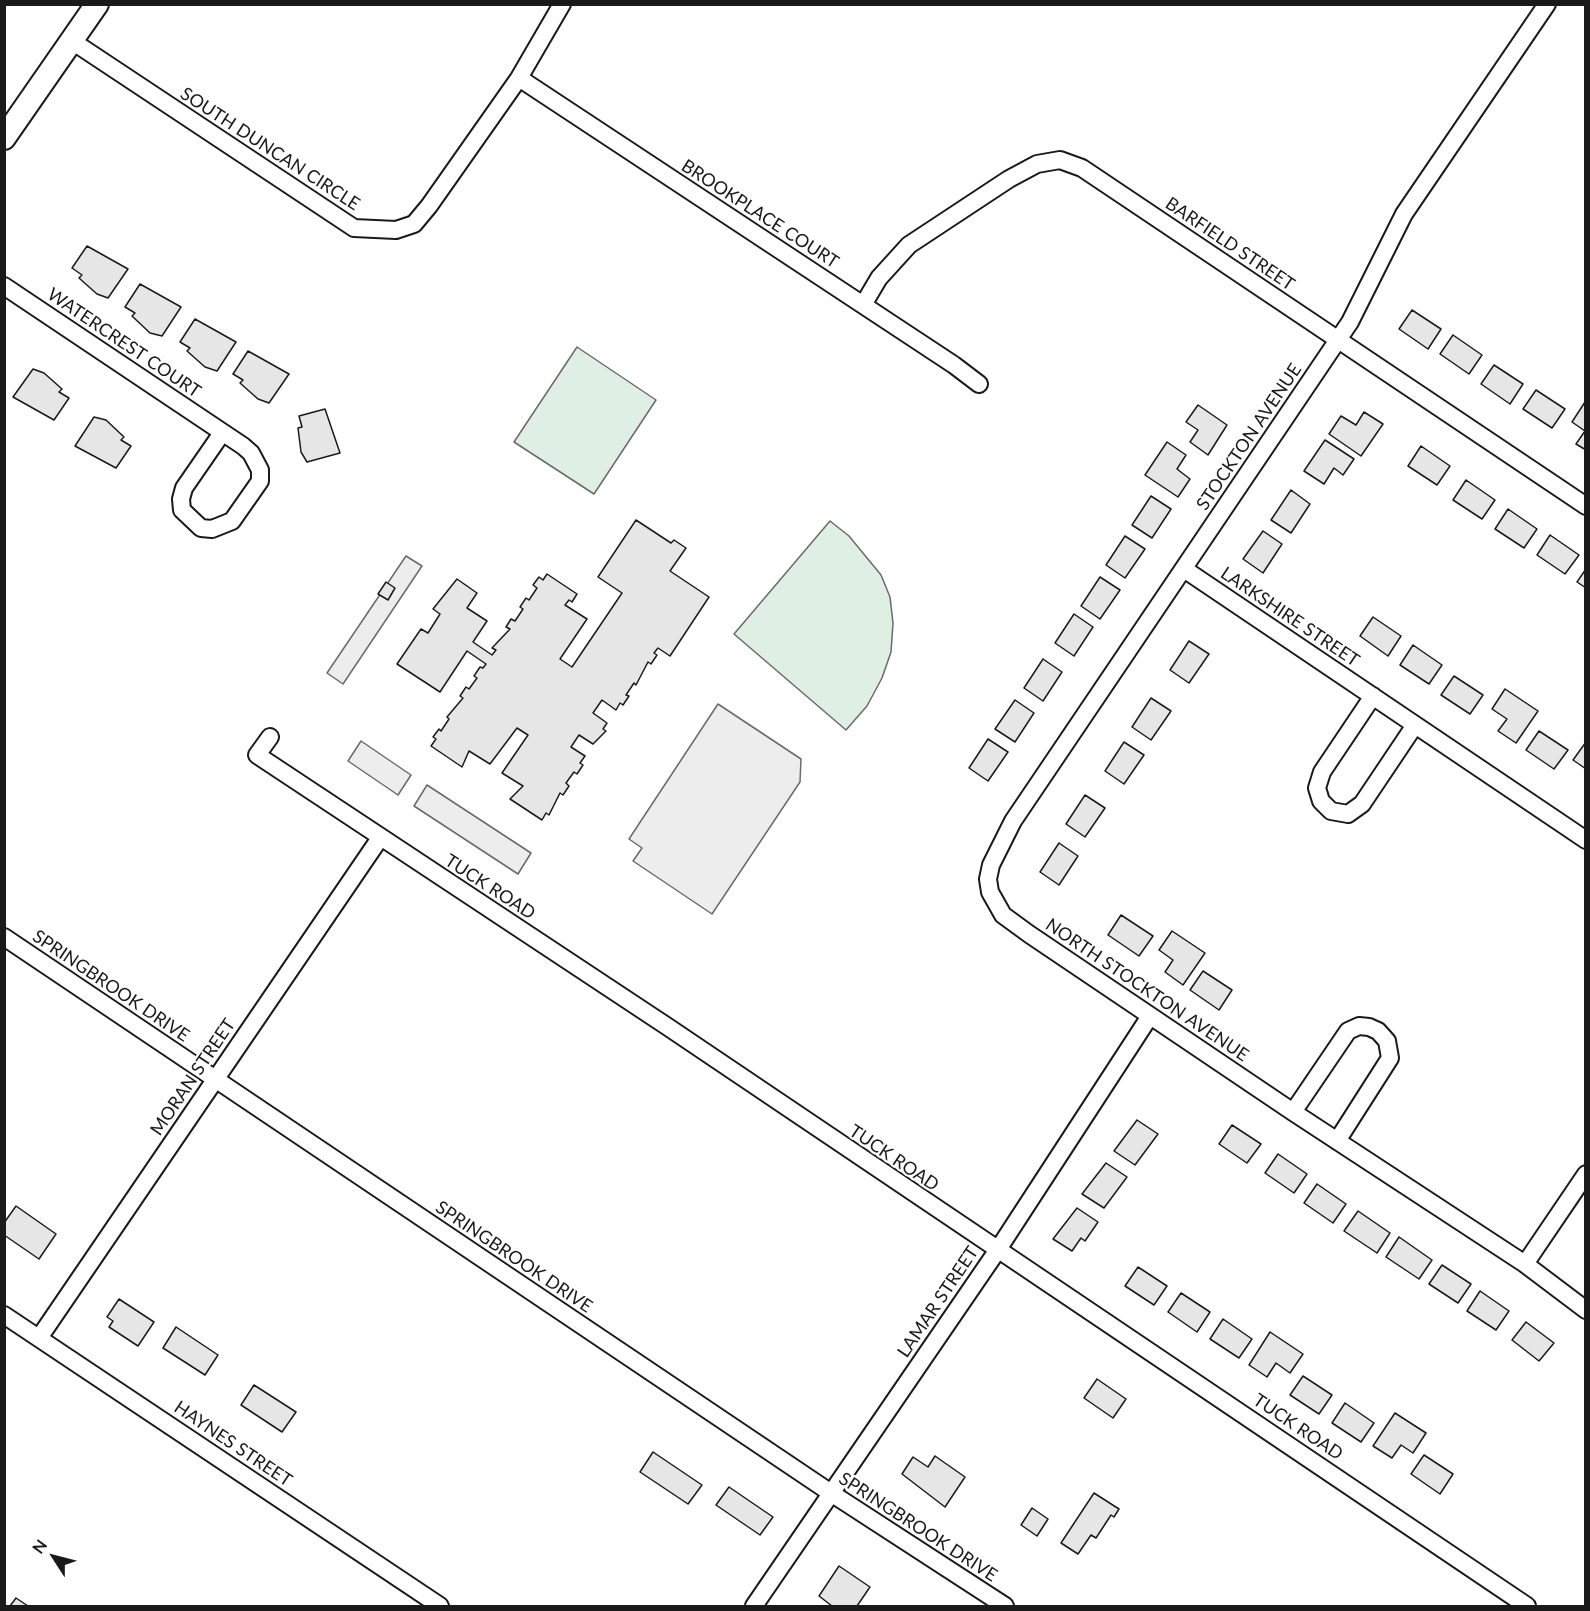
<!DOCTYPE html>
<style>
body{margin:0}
#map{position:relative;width:1590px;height:1611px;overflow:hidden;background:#fff;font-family:Lato,sans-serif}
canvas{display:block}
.frame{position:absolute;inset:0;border:6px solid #1a1a1a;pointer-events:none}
.north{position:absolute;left:24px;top:1527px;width:60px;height:60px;-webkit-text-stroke:4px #fff;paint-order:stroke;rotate:306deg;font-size:16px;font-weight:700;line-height:24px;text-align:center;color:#1a1a1a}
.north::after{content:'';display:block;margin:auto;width:21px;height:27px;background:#1a1a1a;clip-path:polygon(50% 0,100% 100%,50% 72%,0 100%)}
</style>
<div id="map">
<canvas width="1590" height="1611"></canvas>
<div class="frame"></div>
<div class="north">N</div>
</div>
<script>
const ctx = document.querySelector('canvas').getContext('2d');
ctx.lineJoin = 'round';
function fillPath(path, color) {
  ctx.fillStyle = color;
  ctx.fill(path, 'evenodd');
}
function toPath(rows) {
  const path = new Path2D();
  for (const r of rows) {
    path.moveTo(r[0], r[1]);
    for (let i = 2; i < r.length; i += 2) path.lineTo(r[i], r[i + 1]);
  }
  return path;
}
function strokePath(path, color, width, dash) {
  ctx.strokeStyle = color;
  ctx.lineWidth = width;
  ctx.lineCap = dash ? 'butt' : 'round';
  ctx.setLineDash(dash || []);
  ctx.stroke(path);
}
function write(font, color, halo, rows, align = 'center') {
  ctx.font = font + ' Lato,sans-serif';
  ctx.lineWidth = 4.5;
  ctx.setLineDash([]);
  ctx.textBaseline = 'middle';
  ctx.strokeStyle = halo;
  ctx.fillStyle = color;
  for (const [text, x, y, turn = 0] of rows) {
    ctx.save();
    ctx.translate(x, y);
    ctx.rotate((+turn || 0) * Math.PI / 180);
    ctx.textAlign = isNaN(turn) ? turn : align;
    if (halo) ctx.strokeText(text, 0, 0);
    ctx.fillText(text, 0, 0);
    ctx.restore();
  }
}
const green = toPath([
 [577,347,656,400,594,494,514,442,577,347],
 [830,521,849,536,881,575,890,597,893,623,891,652,882,678,867,706,846,730,734,634,830,521]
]);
fillPath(green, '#e0efe3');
strokePath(green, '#6a6a6a', 1.5);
const parking = toPath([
 [406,556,422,566,343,684,327,673,406,556],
 [718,704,801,759,800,782,712,914,633,861,642,848,629,839,718,704],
 [361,741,411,775,398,795,348,761,361,741],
 [427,785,531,853,518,874,414,806,427,785]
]);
fillPath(parking, '#ededed');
strokePath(parking, '#6a6a6a', 1.5);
const building = toPath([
 [87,246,128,269,108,298,97,294,79,278,82,275,72,268,87,246],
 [140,284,181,307,162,336,150,333,132,316,135,313,125,307,140,284],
 [1412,310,1441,329,1428,349,1399,329,1412,310],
 [195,319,236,342,217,371,205,367,187,351,190,348,180,342,195,319],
 [1453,335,1482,355,1469,374,1440,354,1453,335],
 [248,351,289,374,269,403,258,399,240,383,243,380,233,374,248,351],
 [1494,365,1523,384,1510,404,1481,384,1494,365],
 [33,369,44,373,62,389,59,392,69,398,54,420,13,397,33,369],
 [1536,390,1565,409,1552,428,1523,409,1536,390],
 [1585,402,1586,403,1586,450,1576,444,1585,431,1572,422,1585,402],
 [1198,405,1227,425,1208,455,1190,442,1198,430,1186,422,1198,405],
 [325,409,340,453,307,462,301,452,298,428,302,427,299,416,325,409],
 [1364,412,1383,424,1361,456,1329,434,1341,416,1356,425,1364,412],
 [94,417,106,420,124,437,121,440,131,446,116,468,75,446,94,417],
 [1325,440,1354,459,1343,475,1334,468,1324,484,1304,471,1325,440],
 [1167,442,1186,455,1177,469,1190,479,1178,497,1145,475,1167,442],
 [1421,446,1450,466,1437,485,1408,466,1421,446],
 [1466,480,1495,500,1482,519,1453,500,1466,480],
 [1291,490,1310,504,1291,533,1271,520,1291,490],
 [1151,496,1171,509,1152,538,1132,525,1151,496],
 [1508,509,1537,529,1524,548,1495,529,1508,509],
 [636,520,671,543,674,540,686,548,670,571,709,597,670,656,658,648,654,653,657,655,651,664,648,662,636,685,634,683,626,695,629,696,623,705,620,703,616,710,602,700,593,713,607,723,603,729,606,731,593,744,579,735,571,747,585,756,580,763,583,765,577,774,574,772,566,783,569,786,563,795,560,793,549,815,546,813,542,820,510,799,523,786,502,773,528,735,517,728,490,764,469,751,462,767,431,746,436,739,433,737,439,729,441,731,449,719,447,717,463,698,460,696,466,687,469,689,477,678,474,676,480,667,483,668,486,664,467,651,440,692,397,664,421,629,428,633,440,614,433,609,457,579,477,593,467,608,487,621,473,642,492,655,496,650,492,648,510,629,506,627,511,619,515,621,523,609,520,607,526,598,529,600,537,588,533,585,539,577,543,580,547,574,577,594,572,602,569,600,565,605,587,619,560,659,572,667,622,593,598,577,636,520],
 [1263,531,1282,544,1263,573,1243,559,1263,531],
 [1550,535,1579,555,1565,574,1537,555,1550,535],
 [1125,536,1145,549,1125,578,1106,565,1125,536],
 [1586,569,1586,588,1577,582,1586,569],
 [1100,577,1120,590,1100,619,1081,606,1100,577],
 [386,582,395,588,388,600,378,594,386,582],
 [1074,614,1093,627,1074,656,1055,643,1074,614],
 [1373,617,1401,636,1388,656,1360,636,1373,617],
 [1189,641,1209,654,1189,683,1170,670,1189,641],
 [1413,645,1442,665,1429,684,1400,665,1413,645],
 [1043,659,1062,672,1043,701,1024,688,1043,659],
 [1454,676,1483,695,1470,714,1441,695,1454,676],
 [1505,689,1538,711,1516,743,1498,731,1507,719,1492,709,1505,689],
 [1151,698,1171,711,1151,740,1132,727,1151,698],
 [1015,700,1034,713,1015,742,995,729,1015,700],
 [1539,731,1568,750,1554,769,1526,750,1539,731],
 [988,739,1008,752,988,781,969,768,988,739],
 [1124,742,1144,755,1124,784,1105,771,1124,742],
 [1586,742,1586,769,1573,760,1586,742],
 [1085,795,1105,808,1085,837,1066,824,1085,795],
 [1059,843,1078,856,1059,885,1040,872,1059,843],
 [1121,915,1153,936,1139,956,1108,935,1121,915],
 [1172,931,1205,953,1183,985,1165,972,1173,960,1159,950,1172,931],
 [1203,971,1232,990,1219,1010,1190,990,1203,971],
 [1137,1120,1158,1134,1135,1165,1114,1151,1137,1120],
 [1232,1125,1261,1144,1247,1163,1219,1144,1232,1125],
 [1278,1154,1307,1174,1294,1193,1265,1173,1278,1154],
 [1106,1163,1127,1177,1104,1208,1082,1194,1106,1163],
 [1317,1184,1346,1204,1333,1223,1304,1203,1317,1184],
 [16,1206,56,1234,39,1259,4,1235,4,1223,16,1206],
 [1077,1208,1098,1222,1085,1241,1081,1238,1072,1251,1053,1239,1077,1208],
 [1358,1211,1390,1233,1377,1253,1344,1231,1358,1211],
 [1399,1237,1432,1260,1419,1279,1386,1257,1399,1237],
 [1442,1265,1471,1284,1458,1303,1429,1284,1442,1265],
 [1138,1267,1167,1286,1154,1305,1125,1286,1138,1267],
 [1480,1291,1509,1311,1496,1330,1467,1311,1480,1291],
 [1181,1293,1210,1312,1197,1332,1168,1312,1181,1293],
 [119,1299,154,1322,138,1346,109,1327,113,1321,107,1317,119,1299],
 [1223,1319,1252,1339,1239,1358,1210,1339,1223,1319],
 [1526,1322,1554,1343,1539,1361,1512,1340,1526,1322],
 [176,1327,218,1355,205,1375,163,1348,176,1327],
 [1270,1332,1303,1354,1290,1373,1276,1363,1267,1377,1249,1365,1270,1332],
 [1303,1376,1332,1395,1319,1414,1290,1395,1303,1376],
 [1097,1379,1126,1399,1113,1418,1084,1398,1097,1379],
 [254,1385,296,1412,282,1432,241,1405,254,1385],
 [1345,1403,1374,1423,1361,1442,1332,1423,1345,1403],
 [1395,1413,1426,1433,1413,1453,1401,1445,1392,1458,1373,1446,1395,1413],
 [653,1452,702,1485,688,1504,640,1472,653,1452],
 [1424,1455,1453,1474,1440,1494,1411,1474,1424,1455],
 [935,1456,965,1477,945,1507,902,1474,913,1457,928,1467,935,1456],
 [729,1487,773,1517,760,1535,716,1505,729,1487],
 [1094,1493,1119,1509,1114,1517,1111,1515,1096,1538,1091,1535,1078,1554,1061,1543,1094,1493],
 [1032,1508,1048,1519,1037,1536,1021,1525,1032,1508],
 [839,1566,870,1587,857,1606,832,1606,819,1596,839,1566],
 [16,1598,28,1606,10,1606,16,1598]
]);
fillPath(building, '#e6e6e6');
strokePath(building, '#1a1a1a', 1.5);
const street = toPath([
 [1547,4,1404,214,1350,322,1013,821,991,865,988,879,990,892,1003,915,1029,934,1293,1112,1525,1264,1586,1310],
 [72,41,354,228,396,230,414,224,429,206,519,78,562,4],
 [519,78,954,365,979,384],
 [4,286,243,446,251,453,260,470,260,481,232,521,212,529,201,528,182,510,181,499,184,488,222,433],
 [863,305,879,278,909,245,1009,179,1037,164,1060,160,1082,168,1586,506],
 [1184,569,1586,840],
 [1373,696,1322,772,1317,788,1321,801,1331,811,1348,814,1362,804,1415,725],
 [270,737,257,755,668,1027,1527,1606],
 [4,937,831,1493,1005,1606],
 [1293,1112,1348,1031,1359,1026,1369,1027,1378,1031,1387,1041,1390,1058,1337,1141],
 [1525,1264,1586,1174],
 [4,1315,440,1606],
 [39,1338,380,838],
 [754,1606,997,1251,1150,1016]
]);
const secondary = toPath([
 [4,138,97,4]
]);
strokePath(street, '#1a1a1a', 20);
strokePath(secondary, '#1a1a1a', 26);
strokePath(street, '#fff', 16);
strokePath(secondary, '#fff', 22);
write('18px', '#1a1a1a', '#fff', [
 ["SOUTH DUNCAN CIRCLE",270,149,33],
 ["BROOKPLACE COURT",760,214,33],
 ["BARFIELD STREET",1230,244,34],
 ["WATERCREST COURT",124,343,34],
 ["STOCKTON AVENUE",1249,437,-56],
 ["LARKSHIRE STREET",1290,617,34],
 ["TUCK ROAD",490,887,33],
 ["SPRINGBROOK DRIVE",111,986,34],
 ["NORTH STOCKTON AVENUE",1147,990,34],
 ["MORAN STREET",193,1077,-56],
 ["TUCK ROAD",894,1158,34],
 ["SPRINGBROOK DRIVE",514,1257,34],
 ["LAMAR STREET",938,1302,-56],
 ["TUCK ROAD",1298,1427,34],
 ["HAYNES STREET",233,1444,34],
 ["SPRINGBROOK DRIVE",918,1527,33]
]);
</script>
